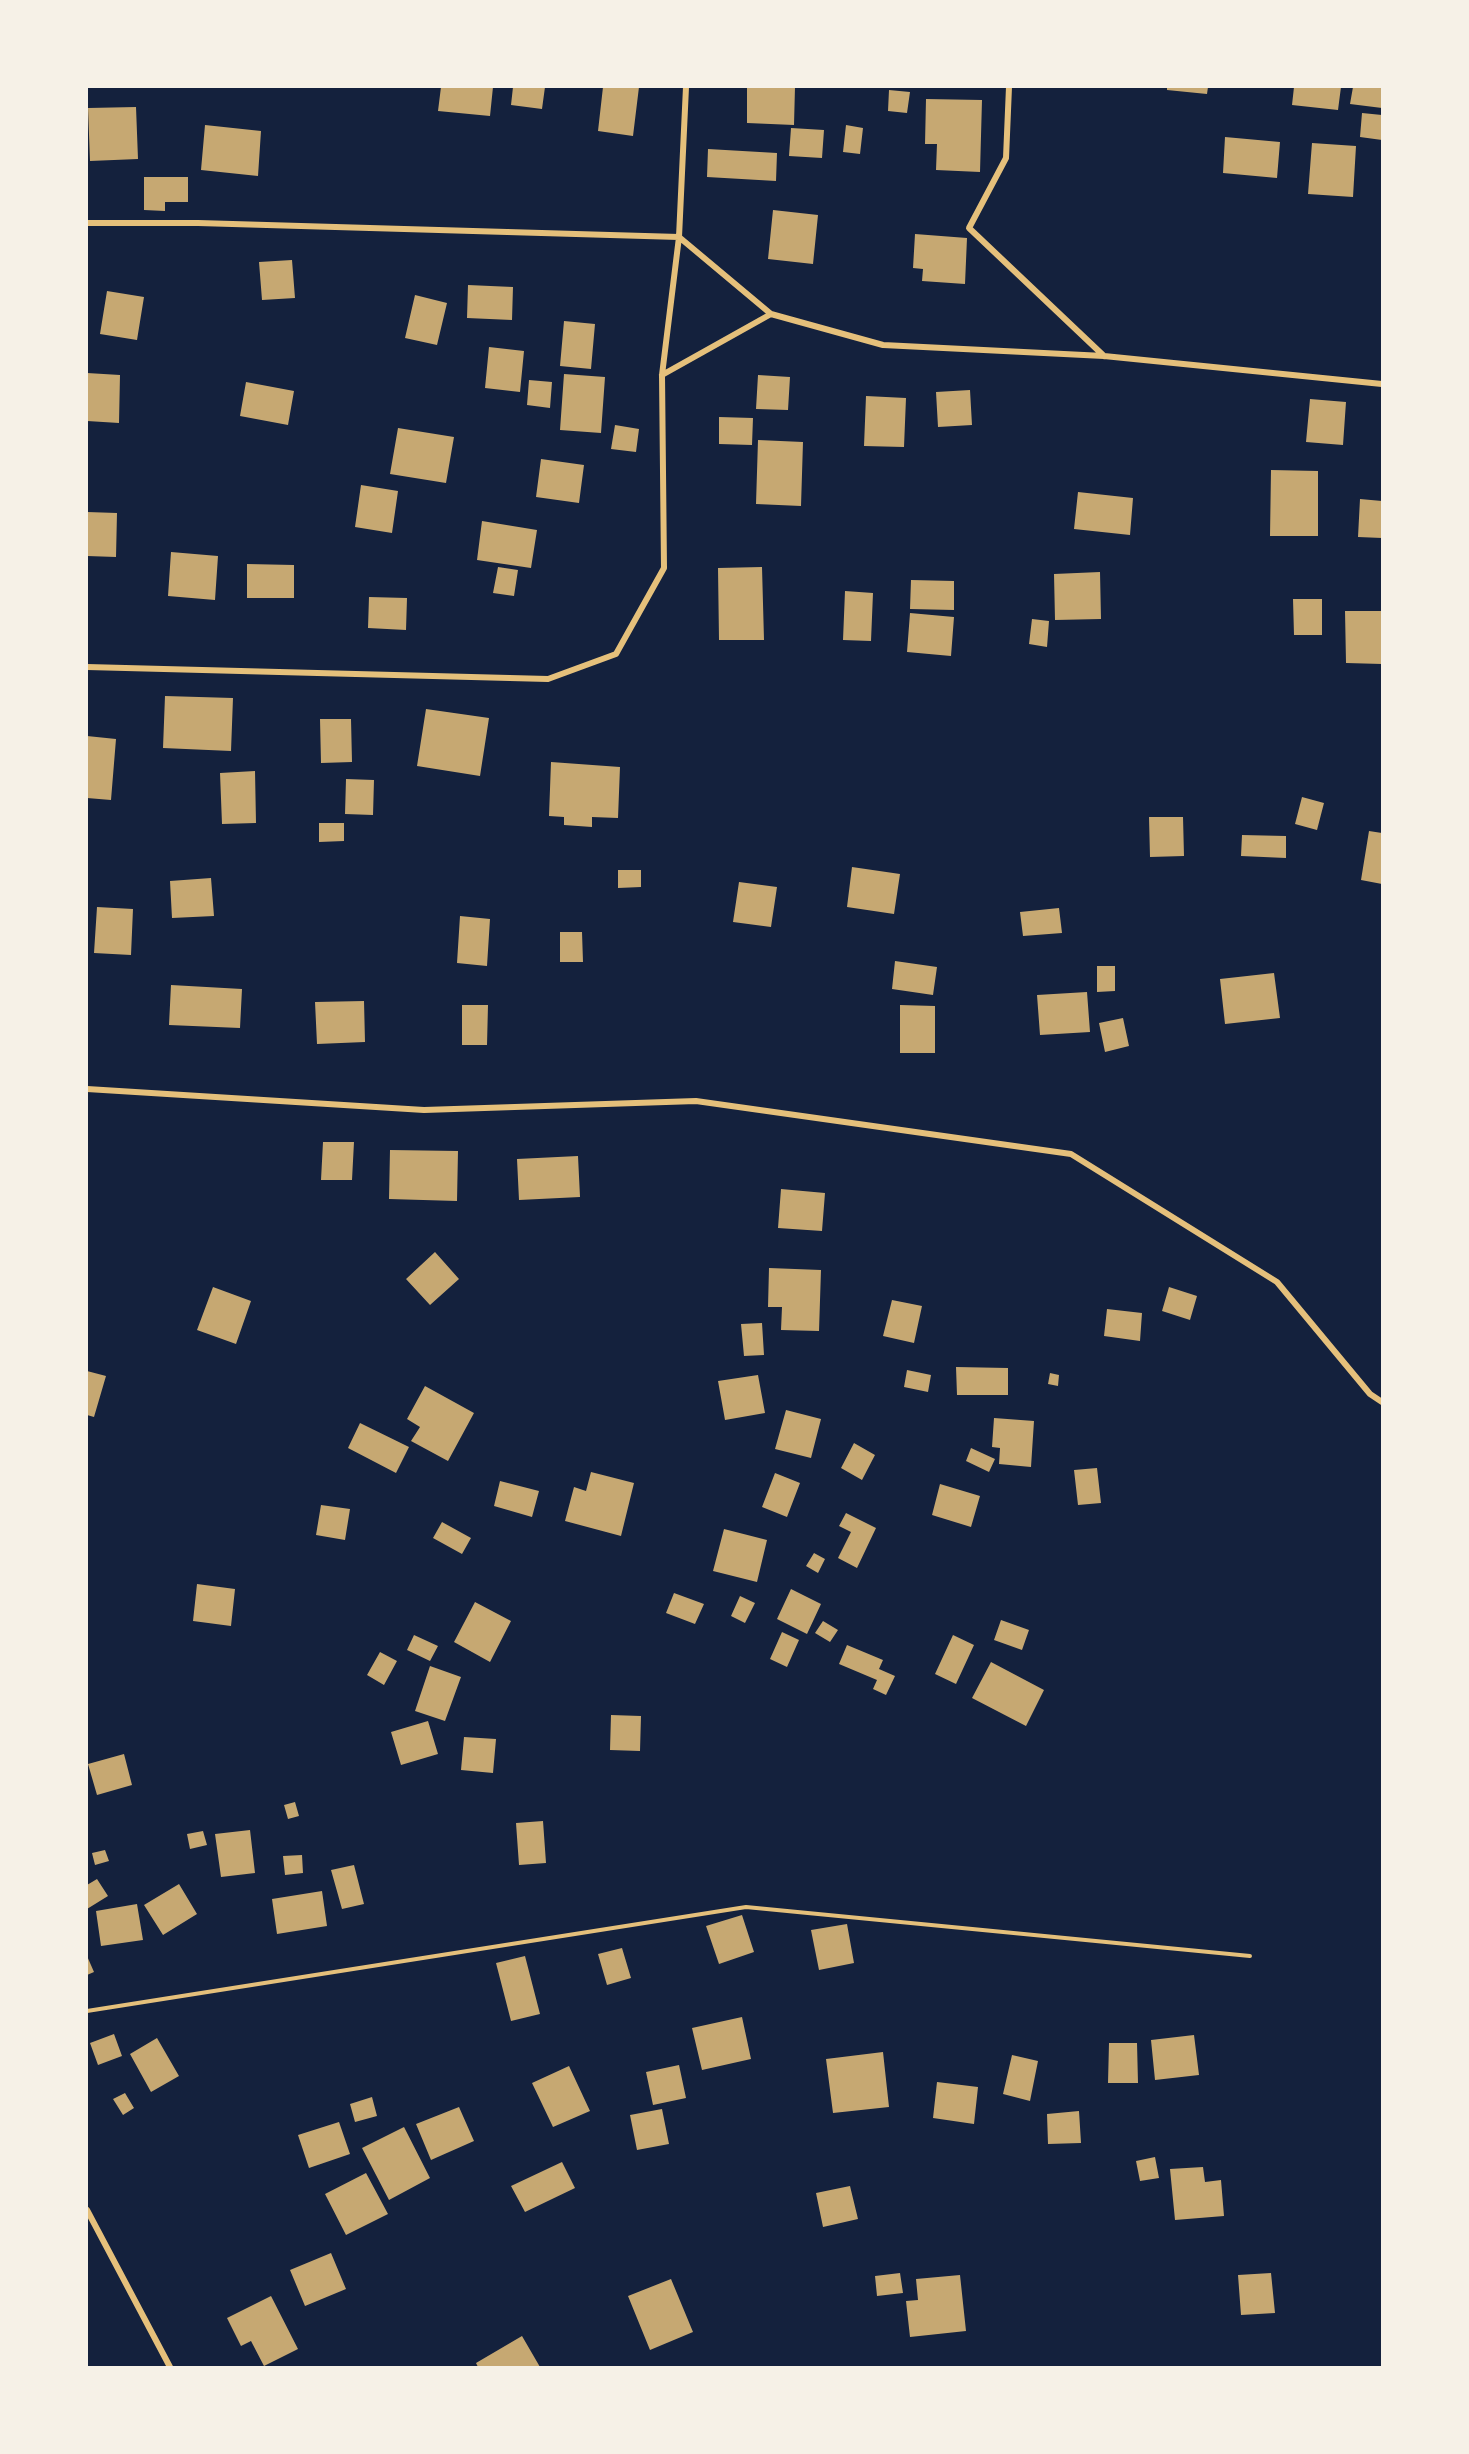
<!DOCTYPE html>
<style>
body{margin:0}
#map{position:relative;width:1469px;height:2454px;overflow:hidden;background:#14213d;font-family:"Open Sans",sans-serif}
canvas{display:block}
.frame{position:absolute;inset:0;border:88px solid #f6f1e7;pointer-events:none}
</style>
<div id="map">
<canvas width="1469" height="2454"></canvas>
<div class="frame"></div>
</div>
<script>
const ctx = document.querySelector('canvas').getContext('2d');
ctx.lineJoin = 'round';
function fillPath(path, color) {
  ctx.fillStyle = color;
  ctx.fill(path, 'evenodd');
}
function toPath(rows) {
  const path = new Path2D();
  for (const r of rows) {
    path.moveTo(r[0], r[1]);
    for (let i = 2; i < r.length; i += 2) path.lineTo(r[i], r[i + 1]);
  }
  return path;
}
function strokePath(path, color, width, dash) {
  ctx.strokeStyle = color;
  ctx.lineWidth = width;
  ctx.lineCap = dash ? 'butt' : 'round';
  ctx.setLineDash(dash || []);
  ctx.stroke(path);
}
fillPath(toPath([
 [441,87,493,87,490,116,438,111],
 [513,87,545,87,542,109,511,105],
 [603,87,639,87,633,136,598,131],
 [747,87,795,87,794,125,747,123],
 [1167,87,1208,87,1207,94,1167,90],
 [1294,87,1341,87,1338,110,1292,105],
 [1353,87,1382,87,1382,108,1350,104],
 [889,90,910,92,907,113,888,111],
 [926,99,982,100,980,172,936,170,937,144,925,144],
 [136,107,138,159,90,161,88,108],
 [1362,113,1382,115,1382,140,1360,137],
 [205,125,261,131,258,176,201,170],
 [846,125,863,128,860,154,843,152],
 [791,128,824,130,822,158,789,156],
 [1225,137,1280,142,1277,178,1223,173],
 [1312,143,1356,146,1353,197,1308,194],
 [708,149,777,153,776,181,707,177],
 [144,177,188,177,188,202,165,202,165,211,144,210],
 [773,210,818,215,813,264,768,259],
 [915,234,967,238,965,284,922,281,923,269,913,268],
 [292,260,295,298,262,300,259,262],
 [468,285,513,287,512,320,467,318],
 [107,291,144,297,137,340,100,334],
 [415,295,447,303,437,345,405,338],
 [564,321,595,324,591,369,560,366],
 [489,347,524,351,520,392,485,388],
 [87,373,120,375,119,423,87,421],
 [564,374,605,377,601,433,560,430],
 [758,375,790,377,788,410,756,409],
 [529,380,552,382,550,408,527,405],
 [246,382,294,391,288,425,240,416],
 [970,390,972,425,938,427,936,392],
 [866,396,906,398,904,447,864,446],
 [1310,399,1346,402,1343,445,1306,442],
 [719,417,753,418,752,445,719,444],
 [615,425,639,429,636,452,611,449],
 [398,428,454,437,446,483,390,474],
 [758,440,803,442,801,506,756,504],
 [541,459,584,465,579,503,536,497],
 [1271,470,1318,471,1318,536,1270,536],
 [361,485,398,491,392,533,355,527],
 [1078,492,1133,498,1130,535,1074,529],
 [1360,499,1382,501,1382,538,1358,537],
 [87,512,117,513,116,557,87,556],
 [482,521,537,530,531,568,477,560],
 [171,552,218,556,215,600,168,596],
 [247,564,294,565,294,598,247,598],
 [498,567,518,570,514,596,493,593],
 [762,567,764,640,719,640,718,568],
 [1100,572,1101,619,1055,620,1054,574],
 [911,580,954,581,954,610,910,609],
 [845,591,873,593,871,641,843,640],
 [369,597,407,598,406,630,368,628],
 [1293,599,1322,599,1322,635,1294,635],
 [1345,611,1382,611,1382,664,1346,663],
 [910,613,954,617,951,656,907,652],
 [1032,619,1049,621,1047,647,1029,644],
 [165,696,233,698,231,751,163,748],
 [426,709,489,718,480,776,417,766],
 [320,719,351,719,352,762,321,763],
 [87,736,116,739,111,800,87,798],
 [551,762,620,767,618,818,592,817,592,827,564,825,564,817,549,816],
 [255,771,256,823,222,824,220,773],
 [346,779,374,780,373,815,345,814],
 [1302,797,1324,803,1317,830,1295,824],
 [1149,817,1183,817,1184,856,1150,857],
 [319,823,344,823,344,841,319,842],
 [1369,831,1382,833,1382,884,1361,880],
 [1242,835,1286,836,1286,858,1241,856],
 [852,867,900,874,894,914,847,907],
 [618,870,641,870,641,887,618,888],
 [211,878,214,916,172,918,170,881],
 [739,882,777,887,771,927,733,922],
 [97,907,133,909,131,955,94,953],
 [1059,908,1062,933,1023,936,1020,912],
 [460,916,490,919,487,966,457,963],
 [560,932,582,932,583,962,560,962],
 [895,961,937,967,933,995,892,989],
 [1097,966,1115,966,1115,991,1097,992],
 [1274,973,1280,1018,1225,1024,1220,979],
 [171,985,242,989,240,1028,169,1025],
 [1087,992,1090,1032,1040,1035,1037,995],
 [364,1001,365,1042,317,1044,315,1002],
 [462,1005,488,1005,487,1045,462,1045],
 [900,1005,935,1006,935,1053,900,1053],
 [1123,1018,1129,1046,1105,1052,1099,1023],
 [323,1142,354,1142,352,1180,321,1180],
 [390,1150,458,1151,457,1201,389,1199],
 [578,1156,580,1197,519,1200,517,1159],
 [781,1189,825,1193,822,1231,778,1228],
 [435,1252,459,1279,430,1305,406,1279],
 [769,1268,821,1270,819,1331,781,1330,782,1307,768,1307],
 [213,1287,251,1301,236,1344,197,1330],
 [1169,1287,1197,1296,1190,1320,1162,1311],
 [892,1300,922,1306,914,1343,883,1336],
 [1107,1309,1142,1313,1140,1341,1104,1336],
 [762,1323,764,1355,744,1356,741,1324],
 [956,1367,1008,1368,1008,1395,957,1395],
 [907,1370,931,1375,928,1392,904,1387],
 [87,1371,106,1376,94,1417,87,1415],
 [1050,1373,1059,1375,1058,1386,1048,1384],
 [758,1375,765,1413,725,1420,718,1381],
 [425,1386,474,1413,448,1461,411,1441,420,1427,407,1419],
 [786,1410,821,1419,811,1458,775,1449],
 [994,1418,1034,1421,1031,1467,999,1464,1000,1448,992,1447],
 [360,1423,409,1447,396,1473,348,1448],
 [854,1443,875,1455,862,1480,841,1468],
 [971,1448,995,1459,989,1472,966,1461],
 [1097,1468,1101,1503,1078,1505,1074,1470],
 [591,1472,634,1483,621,1536,565,1521,574,1487,586,1491],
 [775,1473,800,1483,787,1517,762,1507],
 [500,1481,539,1491,532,1517,494,1506],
 [940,1484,980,1496,971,1527,932,1515],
 [321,1505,350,1509,345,1540,316,1535],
 [846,1513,876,1528,857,1568,838,1558,851,1532,839,1526],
 [442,1522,471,1538,462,1554,433,1538],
 [724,1529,767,1540,757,1582,713,1571],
 [814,1553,825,1559,818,1573,806,1566],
 [197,1584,235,1589,231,1626,193,1621],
 [791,1589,821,1604,807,1634,777,1619],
 [674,1593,704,1604,695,1624,666,1613],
 [740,1596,755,1603,745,1623,731,1616],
 [475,1602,511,1621,490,1662,454,1642],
 [1001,1620,1029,1630,1022,1650,994,1640],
 [823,1621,838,1630,830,1642,815,1633],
 [782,1632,799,1640,787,1667,770,1659],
 [414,1635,438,1646,430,1661,407,1650],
 [953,1635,974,1645,956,1684,935,1674],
 [847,1645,883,1660,879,1669,895,1676,886,1695,873,1689,877,1680,839,1664],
 [380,1652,397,1661,384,1685,367,1675],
 [991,1662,1044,1690,1026,1726,972,1698],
 [430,1666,461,1677,445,1721,415,1711],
 [611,1715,641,1716,640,1751,610,1750],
 [428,1721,438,1754,401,1765,391,1732],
 [464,1737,496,1739,493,1773,461,1770],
 [124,1754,132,1785,97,1795,88,1764],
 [295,1802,299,1816,288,1819,284,1805],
 [543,1821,546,1863,519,1865,516,1823],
 [250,1830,255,1873,221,1877,215,1834],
 [203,1831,207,1845,190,1849,187,1834],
 [105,1850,109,1861,95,1865,92,1853],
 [302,1855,303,1873,285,1875,283,1856],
 [354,1865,364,1904,342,1909,331,1870],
 [97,1879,108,1896,87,1909,87,1885],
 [179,1884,197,1914,163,1935,144,1905],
 [322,1891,327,1926,277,1934,272,1899],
 [137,1904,143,1940,101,1946,96,1911],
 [742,1915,754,1952,719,1964,706,1926],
 [847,1924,854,1963,819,1970,811,1930],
 [622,1948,631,1978,607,1985,598,1954],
 [87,1956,94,1972,87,1975],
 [525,1956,540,2014,511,2021,496,1963],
 [742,2017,751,2059,702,2070,692,2028],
 [114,2034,122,2056,98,2065,90,2043],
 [1194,2035,1199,2075,1155,2080,1151,2040],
 [157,2038,179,2076,151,2092,130,2054],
 [1109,2043,1137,2043,1138,2083,1108,2083],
 [883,2052,889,2107,833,2113,826,2059],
 [1012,2055,1038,2061,1030,2101,1003,2094],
 [679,2065,686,2098,653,2105,646,2072],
 [569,2066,590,2111,553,2127,532,2083],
 [937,2082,978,2087,974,2124,933,2118],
 [125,2093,134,2108,123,2115,113,2099],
 [372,2097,377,2116,355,2122,350,2104],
 [459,2107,474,2141,431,2160,416,2124],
 [662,2109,669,2144,637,2150,630,2115],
 [1079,2111,1081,2143,1048,2144,1047,2114],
 [339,2122,350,2154,309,2168,298,2135],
 [404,2127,430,2178,389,2200,362,2148],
 [1155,2157,1159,2178,1140,2181,1136,2161],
 [562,2162,575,2188,525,2212,511,2186],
 [1203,2167,1205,2182,1221,2180,1224,2216,1175,2220,1170,2169],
 [366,2173,388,2214,346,2235,325,2194],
 [850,2186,858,2219,823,2227,816,2193],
 [331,2253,346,2289,305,2306,290,2270],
 [900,2273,903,2293,877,2296,875,2276],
 [1271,2273,1275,2313,1241,2315,1238,2275],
 [960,2275,966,2331,910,2337,906,2301,918,2300,916,2279],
 [671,2279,693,2332,650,2350,628,2296],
 [271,2296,298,2349,264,2366,251,2341,241,2346,227,2318],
 [522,2336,540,2367,478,2367,476,2363]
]), '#c6a872');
strokePath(toPath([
 [87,2011,746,1907,1250,1956]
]), '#e5c07b', 4);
strokePath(toPath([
 [1009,87,1006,158,969,228,1104,356],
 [87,223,198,223,679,237,771,314],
 [662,375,771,314,883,345,1104,356,1382,384],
 [87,667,548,679,616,654,664,568,662,375,679,237,686,87],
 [87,1089,424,1110,696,1101,1071,1154,1277,1282,1370,1394,1382,1402],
 [87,2210,170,2367]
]), '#e5c07b', 6);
</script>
